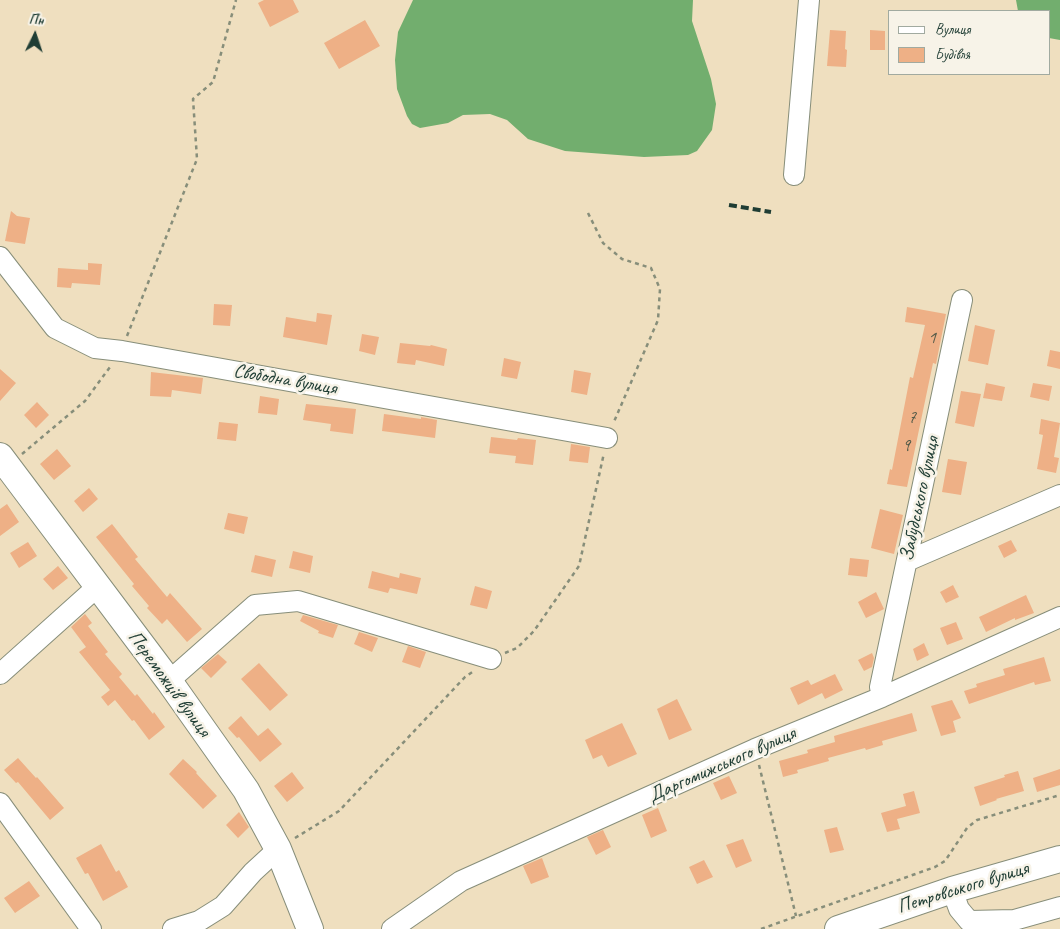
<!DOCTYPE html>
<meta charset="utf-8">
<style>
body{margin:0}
#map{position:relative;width:1060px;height:929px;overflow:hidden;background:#efdfbf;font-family:Caveat,sans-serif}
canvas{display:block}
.legend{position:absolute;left:888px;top:10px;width:162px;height:65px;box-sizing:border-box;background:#f7f3e8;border:1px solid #a1aaa0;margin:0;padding:6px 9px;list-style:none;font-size:15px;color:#1f3d34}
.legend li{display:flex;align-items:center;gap:10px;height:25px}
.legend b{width:25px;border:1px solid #a1aaa0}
.north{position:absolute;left:10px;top:10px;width:50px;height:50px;-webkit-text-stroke:4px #f7f3e8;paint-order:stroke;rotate:4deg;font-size:14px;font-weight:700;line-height:20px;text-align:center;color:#1f3d34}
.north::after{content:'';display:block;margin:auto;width:18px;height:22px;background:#1f3d34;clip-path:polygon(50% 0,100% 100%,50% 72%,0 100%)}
</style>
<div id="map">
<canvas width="1060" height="929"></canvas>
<ul class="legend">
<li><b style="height:6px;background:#fff"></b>Вулиця</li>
<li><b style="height:14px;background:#eeb086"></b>Будівля</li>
</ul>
<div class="north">Пн</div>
</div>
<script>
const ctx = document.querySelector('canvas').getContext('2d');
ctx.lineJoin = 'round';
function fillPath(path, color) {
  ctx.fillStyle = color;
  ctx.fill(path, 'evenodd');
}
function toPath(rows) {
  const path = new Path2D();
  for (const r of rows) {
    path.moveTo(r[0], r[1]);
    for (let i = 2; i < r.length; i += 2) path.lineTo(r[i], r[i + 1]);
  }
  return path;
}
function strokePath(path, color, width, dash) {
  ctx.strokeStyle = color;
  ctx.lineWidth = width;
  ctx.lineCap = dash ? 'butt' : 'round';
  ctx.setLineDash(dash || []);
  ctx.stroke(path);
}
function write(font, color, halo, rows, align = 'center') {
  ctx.font = font + ' Caveat,sans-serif';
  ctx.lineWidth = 5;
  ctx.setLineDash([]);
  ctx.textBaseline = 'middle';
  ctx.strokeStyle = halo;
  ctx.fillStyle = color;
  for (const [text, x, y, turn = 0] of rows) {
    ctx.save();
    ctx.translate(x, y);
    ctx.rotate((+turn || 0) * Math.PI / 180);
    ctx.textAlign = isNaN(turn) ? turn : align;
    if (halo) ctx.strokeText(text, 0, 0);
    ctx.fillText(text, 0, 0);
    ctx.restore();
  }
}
fillPath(toPath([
 [413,0,693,0,692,21,711,79,716,104,712,130,697,151,688,155,644,157,565,151,528,139,507,120,490,114,463,115,448,123,420,128,412,124,407,116,397,89,395,60,398,32],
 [1016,0,1060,0,1060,40,1049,38,1049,11,1018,11]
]), '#72ae6e');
fillPath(toPath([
 [264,0,293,0,299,12,270,27,258,3],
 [365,20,380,46,339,69,324,43],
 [830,30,846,31,845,49,847,50,846,67,827,66],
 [870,30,885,31,885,50,870,50],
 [11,211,17,216,30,218,25,244,5,241],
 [88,263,102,264,100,285,72,283,71,288,57,287,58,268,88,270],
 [214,304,232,305,230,326,213,325],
 [907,307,946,314,936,364,933,363,907,487,887,484,890,469,892,470,910,377,913,378,925,325,905,322],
 [317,313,332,315,327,345,283,337,286,317,316,322],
 [975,325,995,330,988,365,968,361],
 [362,334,379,337,375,355,359,351],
 [400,343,430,346,431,345,447,349,444,366,416,360,415,365,397,363],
 [1050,350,1060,352,1060,369,1047,366],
 [504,358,521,362,517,379,501,376],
 [0,369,16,383,0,401],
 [574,370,591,373,587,395,571,392],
 [151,372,203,378,201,394,172,390,171,397,150,396],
 [986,383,1005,387,1002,401,983,398],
 [1033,383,1052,386,1049,401,1030,397],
 [961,391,981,394,974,427,955,423],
 [260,396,279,399,277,415,258,413],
 [37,402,49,415,36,428,24,415],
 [306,404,356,409,353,434,330,431,331,424,303,420],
 [384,414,421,419,421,417,437,420,435,438,382,431],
 [1041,419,1060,423,1054,457,1059,458,1056,473,1037,469,1043,435,1039,434],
 [219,422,238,424,236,441,217,439],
 [491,437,517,440,518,438,536,440,533,465,515,463,516,456,489,453],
 [571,444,590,447,588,463,569,461],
 [57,449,71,466,54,480,40,464],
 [948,459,967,462,961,495,942,492],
 [89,488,98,499,83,512,74,501],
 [7,504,19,522,0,536,0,509],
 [880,509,903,515,894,554,871,548],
 [228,513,248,517,244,534,224,529],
 [112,524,138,557,135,559,167,597,170,593,202,629,187,642,167,619,162,624,147,608,149,606,132,586,134,584,96,537],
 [1011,540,1017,551,1004,558,998,546],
 [28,542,37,556,19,568,10,553],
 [293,551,313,556,310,573,289,568],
 [255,555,276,560,272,577,251,572],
 [850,558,869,560,867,577,848,575],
 [58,566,68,578,53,590,43,579],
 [372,571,399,578,400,573,421,578,417,594,390,588,388,593,368,588],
 [953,585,959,597,946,603,940,592],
 [475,586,492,591,487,609,470,605],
 [876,592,884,609,866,618,858,602],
 [1026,595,1034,613,1015,620,1015,618,986,632,979,617],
 [85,614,92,623,88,626,108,652,105,654,122,674,119,677,135,696,137,694,153,714,154,712,165,727,149,740,134,720,132,721,115,700,108,706,101,697,110,690,79,652,86,647,71,627],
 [303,615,338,625,333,638,318,633,319,631,300,621],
 [956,622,963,639,947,645,940,628],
 [359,632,378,638,372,652,354,644],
 [924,643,929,655,917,661,913,649],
 [408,646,426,652,420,668,402,662],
 [872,653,874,658,872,667,864,671,858,660],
 [218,654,227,662,211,678,201,668],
 [1044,657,1051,681,1035,685,1034,682,969,704,964,691,977,687,976,684,1005,675,1003,669],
 [259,663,288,695,270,711,241,679],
 [835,674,843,690,825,699,822,693,798,705,790,688,808,680,811,685],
 [677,699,692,730,669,740,657,709],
 [952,700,961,718,953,721,956,732,941,736,931,706],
 [912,713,917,731,882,741,883,745,866,750,865,748,828,758,829,761,797,770,798,773,783,777,779,761,808,753,807,750,835,742,834,736],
 [241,716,258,736,268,728,282,744,260,762,239,737,237,738,228,728],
 [622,723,637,754,608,767,602,755,593,759,585,740],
 [18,758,36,778,37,777,64,808,50,820,18,782,16,783,4,770],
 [183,759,197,772,196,773,217,796,203,809,169,774],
 [1060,769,1060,785,1037,792,1033,778],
 [1018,771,1024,791,996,799,997,800,980,806,974,787,1005,777,1004,775],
 [292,772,304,788,287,802,274,786],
 [729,776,737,793,721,800,713,783],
 [914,791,920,813,897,819,900,829,887,832,881,813,906,806,903,794],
 [658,808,667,831,651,838,642,815],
 [239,812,249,827,238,838,226,825],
 [837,827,844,850,830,853,824,830],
 [603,830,611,847,596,855,587,837],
 [743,839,752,861,736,868,726,845],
 [101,844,116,872,119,870,128,887,103,901,88,873,85,874,76,858],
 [542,858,549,877,531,884,523,866],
 [704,860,713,877,697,884,689,867],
 [29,881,40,896,15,913,4,898]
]), '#eeb086');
const minor = toPath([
 [794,175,809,0],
 [0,257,55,328,95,348,122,351,607,438],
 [907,561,1060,495],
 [0,674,97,587],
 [169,681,255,605,298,601,491,659],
 [882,697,880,687,962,300],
 [0,803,91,929],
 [952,890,959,909,969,921,1014,920,1060,907],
 [173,929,199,921,223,906,253,872,278,849],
 [392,929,461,881,755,749,882,697,1060,617]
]);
const major = toPath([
 [0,456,169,681,246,790,278,849,310,929],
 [838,929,952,890,1060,859]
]);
strokePath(minor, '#878e7a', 22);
strokePath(major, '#878e7a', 28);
strokePath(toPath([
 [588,213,603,243,622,259,651,268,660,289,658,320,613,424],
 [127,336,197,159,193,99,213,82,236,0],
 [22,454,85,401,110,367],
 [505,653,517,648,534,631,579,566,604,453],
 [759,765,796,916],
 [295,838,339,811,465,677,474,671],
 [761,929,935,867,945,861,967,828,977,820,1060,795]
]), '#878e7a', 2.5, [4, 4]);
strokePath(minor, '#fff', 20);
strokePath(major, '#fff', 26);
strokePath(toPath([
 [729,205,771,212]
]), '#1f3d34', 4, [8, 4]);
write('18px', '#535a48', null, [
 ["1",932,338],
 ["7",912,418],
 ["9",906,446]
]);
write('20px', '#1f3d34', '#f7f3e8', [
 ["Свободна вулиця",285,380,10],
 ["Забудського вулиця",920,499,-78],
 ["Переможців вулиця",169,684,54],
 ["Даргомижського вулиця",722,765,-24],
 ["Петровського вулиця",963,888,-17]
]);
</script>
